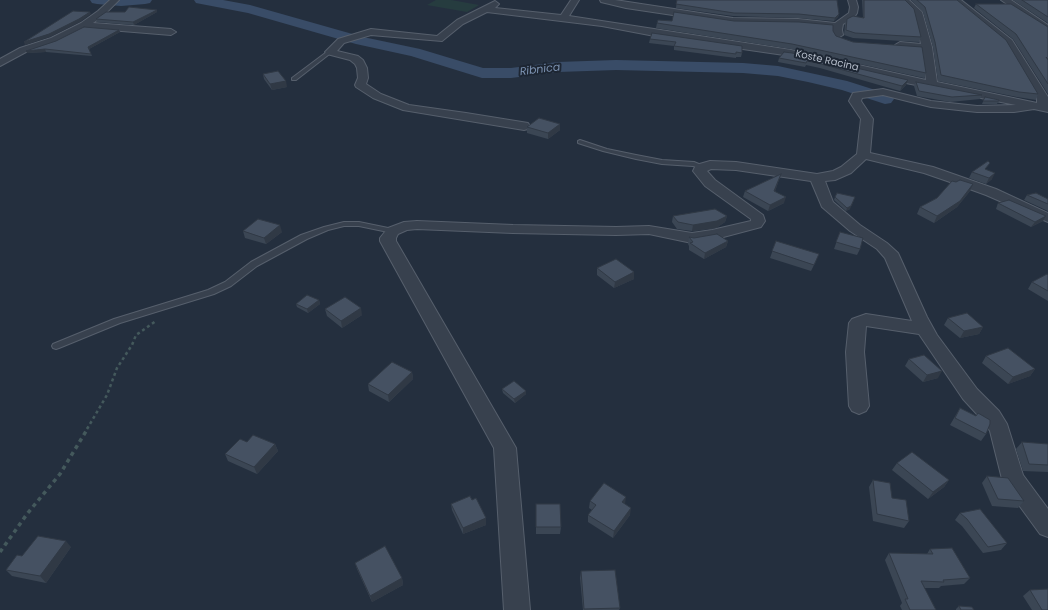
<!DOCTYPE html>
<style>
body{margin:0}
canvas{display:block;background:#242f3e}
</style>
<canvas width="1048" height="610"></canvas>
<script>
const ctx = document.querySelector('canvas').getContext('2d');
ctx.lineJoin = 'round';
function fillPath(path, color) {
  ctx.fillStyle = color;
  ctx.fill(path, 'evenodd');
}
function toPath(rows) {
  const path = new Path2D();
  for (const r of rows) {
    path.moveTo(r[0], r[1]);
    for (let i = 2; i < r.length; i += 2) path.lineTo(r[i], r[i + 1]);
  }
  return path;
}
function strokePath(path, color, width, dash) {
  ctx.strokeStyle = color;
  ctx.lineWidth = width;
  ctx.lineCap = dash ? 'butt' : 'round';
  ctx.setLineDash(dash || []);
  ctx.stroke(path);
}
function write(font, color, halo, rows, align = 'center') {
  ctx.font = font + ' Poppins,sans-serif';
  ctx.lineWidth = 4;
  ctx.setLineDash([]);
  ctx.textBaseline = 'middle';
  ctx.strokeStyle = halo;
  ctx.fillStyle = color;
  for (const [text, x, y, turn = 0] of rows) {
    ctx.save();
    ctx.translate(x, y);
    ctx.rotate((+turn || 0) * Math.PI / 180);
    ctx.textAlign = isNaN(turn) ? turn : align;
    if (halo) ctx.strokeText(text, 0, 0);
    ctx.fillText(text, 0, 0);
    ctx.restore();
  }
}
fillPath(toPath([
 [436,0,451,0,479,5,467,12,427,5]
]), '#263c3f');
fillPath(toPath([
 [90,0,152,0,150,3,145,4,121,6,97,4,92,3,90,0],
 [194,0,223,0,250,5,363,37,420,49,483,68,511,68,558,62,616,60,743,63,778,66,847,81,891,95,894,99,891,103,885,104,842,90,808,82,778,76,743,73,616,70,558,72,511,78,482,78,411,56,356,44,248,13,196,3,194,0]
]), '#394c67');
const service = toPath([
 [328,51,332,52,296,80,292,80,292,78,328,51],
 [580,140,607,149,636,155,662,160,694,162,706,167,703,169,693,166,662,164,636,159,603,151,578,143,578,141,580,140],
 [344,222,359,222,393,229,397,231,393,233,359,226,344,226,328,230,307,239,257,266,231,286,214,294,120,323,59,348,56,349,53,348,52,346,53,344,114,319,208,290,225,282,251,262,301,235,324,227,344,222]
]);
const minor = toPath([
 [110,0,119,0,104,15,93,23,171,29,176,32,171,35,85,28,57,42,26,52,0,66,0,59,20,48,51,38,81,23,98,11,110,0],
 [571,0,579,0,569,16,791,50,926,80,922,50,900,48,895,45,900,42,921,44,914,13,900,0,909,0,922,12,932,47,937,82,1037,103,1037,98,1005,44,952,0,961,0,1012,40,1048,97,1048,112,1034,109,1014,112,977,112,931,107,883,95,862,98,861,101,873,119,870,153,933,167,996,189,1048,213,1048,222,986,195,953,183,924,173,866,159,851,173,835,180,825,181,833,202,860,225,887,243,898,253,927,317,937,335,977,389,999,411,1007,424,1023,475,1048,509,1048,537,1040,534,1005,486,1002,479,990,431,985,423,963,399,919,334,866,326,864,352,869,406,866,411,859,414,852,411,849,406,846,352,849,323,852,319,866,314,912,321,885,258,877,249,850,231,822,207,811,181,736,170,711,169,707,171,715,180,763,215,765,221,761,227,712,240,692,243,649,234,616,235,513,233,417,229,407,230,398,234,396,238,396,241,516,448,530,610,504,610,494,448,380,241,380,238,388,228,404,222,417,221,513,225,616,227,649,226,692,233,712,230,751,221,751,219,705,186,693,171,696,165,710,161,736,162,817,174,833,171,841,167,857,154,861,119,849,101,853,93,883,89,931,101,977,106,1016,105,901,82,791,56,660,37,602,26,487,12,463,24,442,41,371,35,344,43,337,51,358,56,363,60,367,68,368,78,366,84,381,94,409,105,466,113,528,123,530,126,528,129,524,130,403,110,373,98,356,87,355,85,358,78,357,68,355,64,350,60,327,54,325,52,338,39,371,29,437,36,457,20,495,1,499,4,495,8,561,15,571,0],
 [600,0,615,0,733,18,798,19,835,23,849,13,850,7,848,0,856,0,858,7,857,13,853,19,843,24,842,30,843,35,838,38,833,35,833,28,798,25,733,24,626,8,601,2,600,0],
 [1001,0,1011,0,1048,25,1048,32,1001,0]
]);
strokePath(service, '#565f6c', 2);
strokePath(minor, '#565f6c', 2);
strokePath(toPath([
 [87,429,107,395,117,368,132,345,136,335,156,321]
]), '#44595c', 2.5, [3, 3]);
strokePath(toPath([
 [0,552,27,514,60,474,88,428]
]), '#44595c', 3.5, [4, 4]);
fillPath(service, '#38414e');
fillPath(minor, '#38414e');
fillPath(toPath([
 [677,0,839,14,838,17,834,21,798,18,733,16,676,8],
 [862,0,905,0,921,37,919,42,853,38,844,35,845,24,847,19,863,17],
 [911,0,957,0,1038,94,1036,100,1017,97,938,81,933,47,923,12],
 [1013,0,1048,0,1048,23],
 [976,4,1048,27,1048,94,1013,39,974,8],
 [157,12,134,25,97,22,96,19],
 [672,21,734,21,833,31,836,36,926,73,924,78,791,49,656,28,657,23],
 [119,30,120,32,89,49,92,56,46,52,27,53],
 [652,33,742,53,741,57,736,57,736,58,674,50,674,46,649,43,650,39],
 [792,53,906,85,900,91,820,68,806,65,805,67,778,62,779,58],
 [263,74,287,87,272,90,264,79],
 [916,82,982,95,980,99,950,102,917,96,914,86],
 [985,97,999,100,997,104,982,104],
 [560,124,560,130,548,139,527,133,527,127],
 [987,170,992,179,986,184,969,178,972,172],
 [781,174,775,191,784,203,768,211,743,197,745,191],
 [956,182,970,191,957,207,934,223,917,214,920,207,937,198],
 [1027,195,1048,199,1048,211,1024,200],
 [835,197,850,209,846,211,834,200],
 [998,203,1046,216,1043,221,1031,227,996,209],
 [673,216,727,216,725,222,716,228,692,231,677,229,672,222],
 [243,231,282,232,266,244,245,238],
 [840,232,860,249,857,255,834,249],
 [689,237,694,238,728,241,726,247,704,259,689,250,689,246,688,244],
 [776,241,816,261,811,271,770,258],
 [597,268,634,279,614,288,597,275],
 [1048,275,1048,301,1028,289,1032,282],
 [319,300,320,304,308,313,297,307,296,304],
 [325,309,362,315,342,328,327,316],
 [948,318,983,327,979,334,960,338,944,325],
 [986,356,1035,369,1030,376,1008,384,982,363],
 [909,359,938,378,923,382,905,366],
 [412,372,413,379,389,402,369,391,368,384],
 [502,389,526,391,526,394,515,403,503,393],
 [960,408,976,416,978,413,986,434,981,441,950,425],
 [247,442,275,444,278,451,257,474,228,461,225,454],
 [1022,442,1048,444,1048,472,1023,471,1016,449],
 [897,463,949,480,944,487,928,499,892,470],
 [987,476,1024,501,1018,508,992,506,982,483],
 [873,480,892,498,909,521,904,528,873,521,869,487],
 [590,501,625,504,630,515,613,538,588,522,588,515,592,510,589,508],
 [451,504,486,525,463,534,452,510],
 [536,504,561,527,560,534,536,534],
 [960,513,1007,543,1001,550,983,553,962,526,955,520],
 [71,547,46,583,12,576,6,570,22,556],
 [930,549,970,578,964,584,941,586,939,588,924,588,936,610,902,610,900,606,902,603,885,560,889,553,927,554],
 [355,563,402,578,403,585,372,602,357,569],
 [581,571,620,608,619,610,583,610,580,578],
 [1030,590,1048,610,1032,610,1023,596],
 [959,606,974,610,956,610,956,609]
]), '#3b4654');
fillPath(toPath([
 [157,10,157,12,134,25,133,22],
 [90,12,91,14,80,22,50,37,25,45,24,42],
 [839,14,838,17,834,21,835,18],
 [119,30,120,32,89,49,88,47],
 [45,49,46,52,27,53,26,51],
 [908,80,906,85,900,91,902,86],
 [286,81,287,87,272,90,270,84],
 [560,124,560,130,548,139,548,133],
 [995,173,992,179,986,184,989,178],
 [781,174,779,180,773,197,774,191],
 [973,184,970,191,957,207,934,223,937,216],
 [786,197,784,203,768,211,770,205],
 [854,200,850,209,846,211,847,208],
 [727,216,725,222,716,228,692,231,693,225],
 [1046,216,1043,221,1031,227,1035,222],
 [280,225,282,232,266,244,264,238],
 [728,241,726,247,704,259,705,253],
 [634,272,634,279,614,288,615,282],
 [319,300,320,304,308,313,307,309],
 [361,308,362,315,342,328,341,321],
 [983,327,979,334,960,338,964,331],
 [1035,369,1030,376,1008,384,1013,377],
 [942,371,938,378,923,382,927,375],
 [412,372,413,379,389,402,388,395],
 [526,391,526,394,515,403,514,399],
 [275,444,278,451,257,474,254,467],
 [949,480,944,487,928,499,933,492],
 [626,497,625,504,622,502],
 [631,508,630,515,613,538,614,531],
 [486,518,486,525,463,534,463,528],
 [66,541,71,547,46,583,40,576],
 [402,578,403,585,372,602,370,596]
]), '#303945');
const building = toPath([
 [677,0,837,0,839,14,835,18,799,14,734,13,676,4,677,0],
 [864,0,905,0,914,9,921,37,855,33,846,30,847,19,853,16,864,18,864,0],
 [917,0,957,0,1006,40,1038,94,1019,92,941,75,935,42,925,7,917,0],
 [1022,0,1048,0,1048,17,1022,0],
 [976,4,1011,4,1048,27,1048,59,1046,57,1048,60,1048,84,1016,34,976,4],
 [129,7,157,10,133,22,96,19,106,12,125,12,129,7],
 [73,11,90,12,79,19,49,34,24,42,73,11],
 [674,12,734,21,799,22,833,25,833,31,836,36,853,42,922,47,926,73,792,44,657,23,658,20,672,21,674,12],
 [84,27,119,30,88,47,91,54,45,49,26,51,56,41,84,27],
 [652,33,742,46,742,53,736,52,736,54,674,46,676,42,650,39,652,33],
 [784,52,792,53,908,80,902,86,821,64,807,61,806,63,779,58,784,52],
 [278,71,286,81,270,84,263,74,278,71],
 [916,82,982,95,952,97,919,91,916,82],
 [985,97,999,100,999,101,983,101,985,97],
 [539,118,560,124,548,133,527,127,539,118],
 [988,161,990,163,985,169,995,173,989,178,972,172,988,161],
 [781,174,774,191,786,197,770,205,745,191,781,174],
 [960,180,973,184,960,201,937,216,920,207,937,198,952,181,956,182,960,180],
 [837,193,855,197,851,206,847,208,835,197,837,193],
 [1036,193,1048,199,1048,204,1027,195,1036,193],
 [1009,200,1046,216,1035,222,998,203,1009,200],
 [715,209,727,216,717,221,693,225,678,222,673,216,715,209],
 [258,219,280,225,264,238,243,231,258,219],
 [840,232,863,238,860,249,836,242,840,232],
 [717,234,728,241,705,253,690,243,693,242,689,237,694,238,717,234],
 [776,241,819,254,814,265,772,251,776,241],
 [616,259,634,272,615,282,597,268,616,259],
 [1047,274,1048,275,1048,291,1032,282,1047,274],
 [307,295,319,300,307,309,296,304,307,295],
 [345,297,361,308,341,321,325,309,345,297],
 [967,313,983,327,964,331,948,318,967,313],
 [1008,348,1035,369,1013,377,986,356,1008,348],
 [924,355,942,371,927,375,909,359,924,355],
 [392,362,412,372,388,395,368,384,392,362],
 [514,381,526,391,514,399,502,389,514,381],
 [960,408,976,416,978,413,990,420,990,424,986,434,955,418,960,408],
 [253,435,275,444,254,467,225,454,240,439,247,442,253,435],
 [1022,442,1048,444,1048,465,1029,464,1022,442],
 [912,452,949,480,933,492,897,463,912,452],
 [987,476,1008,478,1024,501,998,499,987,476],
 [873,480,890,483,892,498,906,500,909,521,877,514,873,480],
 [604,483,626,497,622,502,631,508,614,531,588,515,596,505,590,501,604,483],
 [470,496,472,500,476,498,486,518,463,528,451,504,470,496],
 [536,504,560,504,561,527,536,527,536,504],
 [980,509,1007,543,988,547,967,519,960,513,980,509],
 [38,536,66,541,40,576,6,570,17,555,22,556,38,536],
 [385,546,402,578,370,596,355,563,385,546],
 [952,548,970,578,943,580,944,582,921,581,936,610,910,610,905,599,908,599,889,553,933,554,930,549,952,548],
 [615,570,620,608,584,609,581,571,615,570],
 [1048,589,1048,610,1042,610,1030,590,1048,589],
 [959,606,972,607,974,610,961,610,959,606]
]);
fillPath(building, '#455162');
strokePath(building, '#303945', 1);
write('10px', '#b4bcc9', '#1d2633', [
 ["Koste Racina",827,61,13]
]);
write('italic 11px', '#7c92b1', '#1d2633', [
 ["Ribnica",540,70,-7]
]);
</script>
